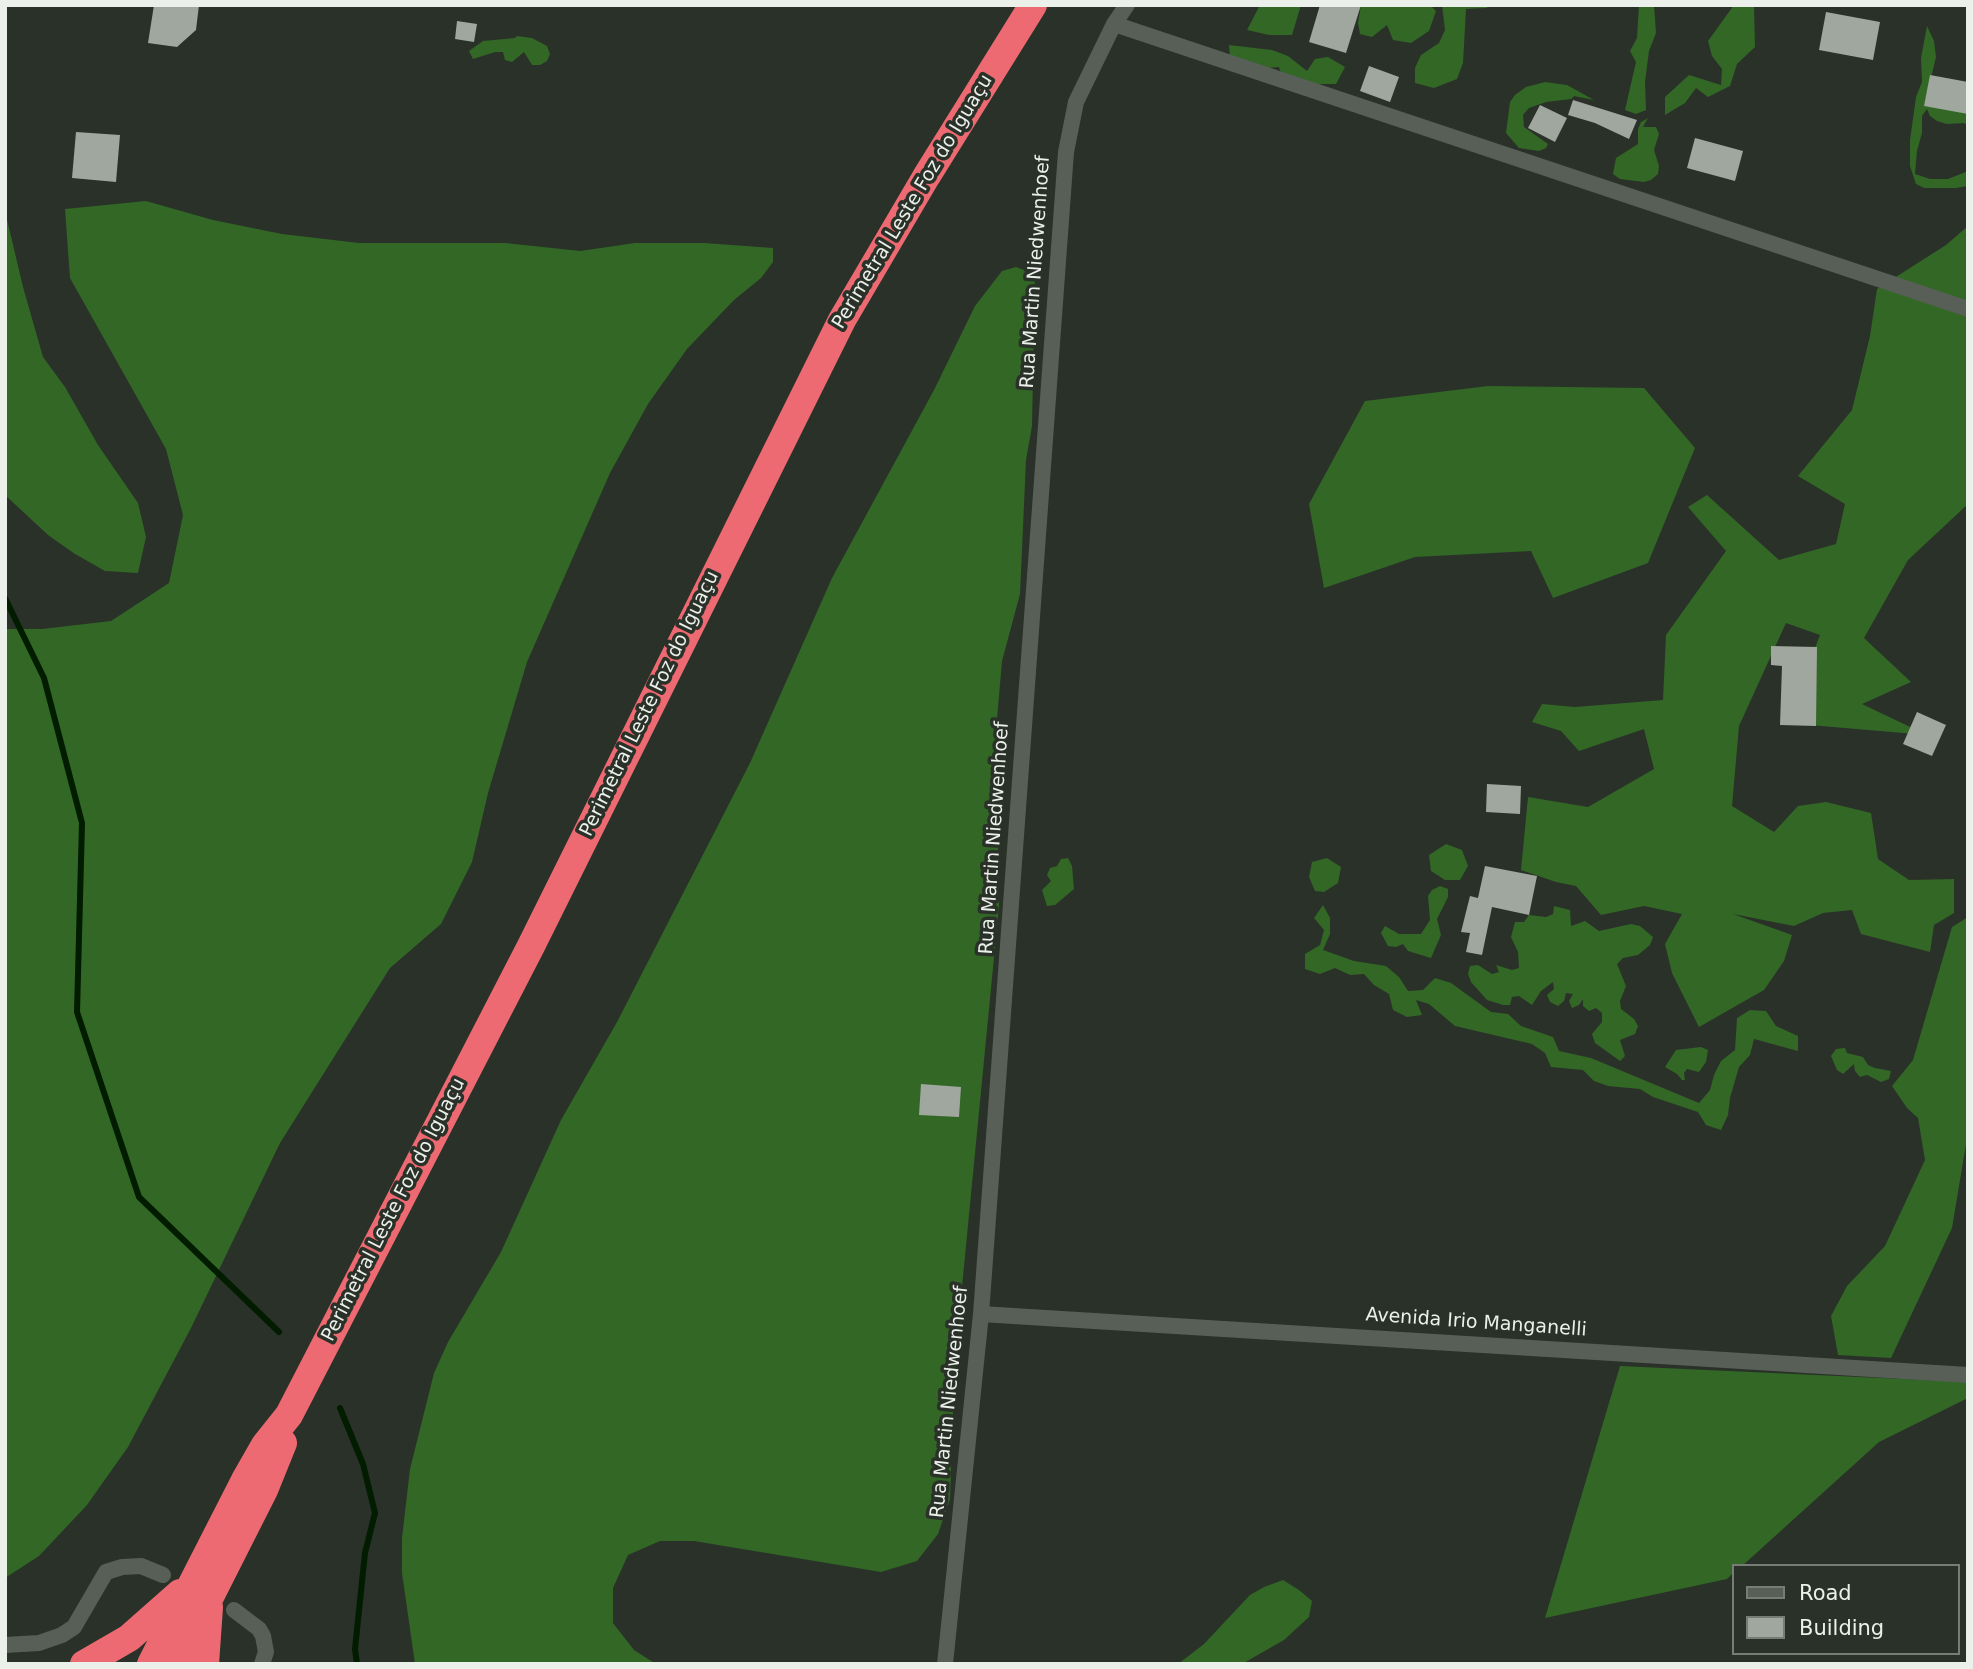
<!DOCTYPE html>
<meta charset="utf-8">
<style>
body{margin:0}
#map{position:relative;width:1973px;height:1669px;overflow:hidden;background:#2a3129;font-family:"DejaVu Sans",sans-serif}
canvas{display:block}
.frame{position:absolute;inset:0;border:7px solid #ebf0ea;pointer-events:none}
.legend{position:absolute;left:1732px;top:1564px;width:228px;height:91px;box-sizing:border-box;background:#2a3129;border:2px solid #777d76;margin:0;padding:9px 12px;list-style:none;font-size:21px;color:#ebf0ea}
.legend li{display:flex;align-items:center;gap:14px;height:35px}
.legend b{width:35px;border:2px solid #777d76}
</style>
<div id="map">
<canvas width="1973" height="1669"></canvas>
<div class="frame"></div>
<ul class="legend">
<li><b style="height:9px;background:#575f56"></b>Road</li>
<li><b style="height:19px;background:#a0a79e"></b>Building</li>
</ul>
</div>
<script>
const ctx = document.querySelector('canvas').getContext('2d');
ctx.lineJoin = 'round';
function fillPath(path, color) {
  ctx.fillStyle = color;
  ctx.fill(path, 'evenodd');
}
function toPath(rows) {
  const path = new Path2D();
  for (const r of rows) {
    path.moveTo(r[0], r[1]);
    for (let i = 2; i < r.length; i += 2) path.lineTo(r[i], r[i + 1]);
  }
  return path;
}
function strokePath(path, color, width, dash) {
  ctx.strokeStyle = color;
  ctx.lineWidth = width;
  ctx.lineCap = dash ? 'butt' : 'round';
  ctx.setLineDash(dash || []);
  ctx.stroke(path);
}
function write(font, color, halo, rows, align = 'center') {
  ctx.font = font + ' "DejaVu Sans",sans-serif';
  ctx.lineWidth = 7;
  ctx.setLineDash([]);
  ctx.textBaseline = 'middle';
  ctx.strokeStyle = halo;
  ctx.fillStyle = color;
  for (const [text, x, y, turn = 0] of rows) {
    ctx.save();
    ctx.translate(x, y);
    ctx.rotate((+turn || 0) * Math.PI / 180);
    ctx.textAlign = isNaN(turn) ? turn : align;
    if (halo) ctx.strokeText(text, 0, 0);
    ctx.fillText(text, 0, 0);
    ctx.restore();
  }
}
fillPath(toPath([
 [1260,5,1301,5,1292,35,1269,35,1247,30],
 [1361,5,1430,5,1436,11,1429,31,1411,43,1393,40,1387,25,1372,37,1360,34,1358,23],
 [1442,5,1493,5,1486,8,1466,9,1463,63,1457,79,1434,88,1415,83,1415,68,1421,55,1439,43,1445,30],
 [1639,5,1654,5,1656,33,1649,51,1645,82,1646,110,1636,114,1625,110,1636,62,1630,51,1637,38],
 [1734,5,1754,5,1755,47,1737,64,1730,86,1708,97,1696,88,1685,103,1665,115,1665,97,1689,75,1721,85,1722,69,1712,56,1708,41],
 [1927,26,1934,41,1936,57,1924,106,1968,111,1968,126,1964,123,1947,124,1937,121,1930,116,1927,109,1922,116,1922,133,1917,151,1915,174,1930,179,1948,179,1968,171,1968,186,1956,188,1924,188,1916,184,1910,166,1910,140,1916,97,1922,82,1921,58],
 [517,36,532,38,547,46,550,54,547,61,540,65,532,65,524,52,512,62,505,60,503,52,495,52,473,59,469,51,483,41,515,38],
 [1229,45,1272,50,1288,56,1307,71,1315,59,1328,57,1345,67,1336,84,1302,84,1283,79,1279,67,1256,69,1230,58],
 [1545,82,1567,85,1594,100,1574,96,1571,99,1546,102,1529,108,1523,115,1524,127,1548,144,1546,148,1539,151,1519,148,1506,133,1510,102,1515,95,1526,87],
 [1648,118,1643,127,1656,127,1659,134,1654,150,1659,166,1658,174,1651,180,1644,182,1620,179,1613,174,1616,158,1638,144,1638,129,1641,122],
 [146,201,213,220,282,234,359,243,505,243,580,251,635,243,704,243,773,248,773,262,761,278,734,300,687,349,648,404,610,473,527,662,488,793,472,862,441,924,390,968,280,1143,191,1328,128,1447,87,1505,39,1556,5,1578,5,629,42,629,111,621,169,583,183,515,166,449,70,278,65,209],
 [5,211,23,287,43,357,65,387,98,445,138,503,146,537,138,573,105,571,75,554,48,535,5,495],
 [1968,226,1968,504,1908,560,1864,638,1911,682,1862,704,1927,735,1786,723,1820,635,1786,623,1739,726,1732,806,1774,832,1798,806,1826,802,1871,813,1878,859,1909,880,1954,879,1954,913,1934,925,1930,952,1861,934,1852,910,1823,913,1794,926,1733,914,1792,935,1784,961,1764,990,1699,1027,1672,973,1665,944,1682,914,1644,906,1601,915,1576,886,1556,882,1521,870,1528,797,1588,807,1654,769,1644,729,1579,751,1561,731,1532,722,1542,704,1575,707,1663,700,1666,635,1726,551,1688,507,1707,495,1779,560,1836,544,1845,504,1798,476,1852,410,1870,336,1877,289,1946,245],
 [1016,267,1035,274,1032,426,1026,460,1020,594,1002,661,994,754,997,788,999,906,955,1359,950,1499,938,1534,917,1561,881,1572,694,1541,660,1541,628,1555,613,1588,613,1623,634,1650,656,1664,415,1664,402,1573,402,1538,410,1469,434,1373,448,1342,501,1252,561,1120,617,1022,750,763,832,578,934,390,975,306,1002,271],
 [1488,386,1644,388,1695,448,1648,563,1553,598,1531,551,1415,557,1324,588,1309,504,1365,401],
 [1446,844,1462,850,1468,866,1460,880,1445,880,1431,871,1429,855],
 [1068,858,1072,866,1074,889,1055,905,1047,906,1042,890,1051,881,1047,875,1050,868,1057,866,1061,859],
 [1327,858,1341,867,1338,883,1324,892,1315,891,1309,877,1312,862],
 [1440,886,1448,889,1448,897,1437,919,1441,935,1431,958,1408,951,1403,944,1396,947,1388,946,1381,933,1385,926,1399,934,1421,934,1430,920,1428,896,1432,890],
 [1323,905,1330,918,1330,934,1323,950,1354,961,1386,966,1399,977,1408,991,1423,990,1435,978,1451,983,1491,1012,1508,1014,1521,1026,1553,1037,1559,1051,1591,1058,1699,1103,1710,1090,1714,1075,1721,1061,1735,1050,1737,1018,1750,1010,1766,1011,1776,1026,1798,1036,1798,1051,1754,1039,1750,1055,1739,1067,1730,1098,1728,1115,1721,1130,1706,1125,1698,1112,1653,1097,1640,1089,1608,1086,1594,1081,1583,1070,1551,1067,1545,1053,1532,1044,1455,1026,1429,1004,1416,1000,1422,1015,1407,1017,1393,1010,1389,994,1374,985,1364,974,1350,975,1335,968,1320,974,1305,969,1305,954,1320,945,1324,930,1314,918],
 [1554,906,1570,910,1571,926,1585,921,1599,931,1631,924,1640,926,1653,937,1650,945,1638,955,1623,958,1617,964,1626,986,1620,1001,1621,1009,1634,1019,1638,1026,1635,1034,1620,1040,1625,1056,1620,1061,1595,1043,1592,1034,1602,1022,1602,1013,1596,1008,1589,1011,1583,1006,1583,999,1579,1005,1572,1008,1569,1001,1573,994,1566,993,1564,1001,1558,1006,1550,1002,1547,995,1554,989,1553,982,1541,991,1532,1005,1519,996,1512,997,1510,1005,1503,1005,1487,1000,1471,982,1468,974,1470,966,1478,965,1492,974,1499,972,1496,965,1512,970,1519,968,1518,952,1511,937,1515,922,1524,922,1529,915,1546,917,1553,914],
 [1968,917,1968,1132,1952,1228,1891,1358,1838,1355,1831,1316,1847,1286,1885,1246,1925,1160,1918,1118,1907,1108,1892,1086,1913,1060,1952,927],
 [1701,1047,1708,1050,1706,1062,1699,1072,1687,1069,1684,1073,1685,1080,1682,1080,1677,1074,1665,1067,1676,1050],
 [1845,1048,1847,1053,1863,1057,1868,1065,1875,1068,1891,1071,1889,1079,1881,1082,1867,1075,1860,1077,1855,1071,1854,1064,1843,1074,1837,1070,1831,1056,1836,1049],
 [1620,1366,1968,1382,1968,1398,1879,1442,1742,1566,1733,1566,1733,1573,1727,1579,1545,1618],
 [1283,1580,1299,1590,1312,1601,1309,1617,1284,1640,1242,1664,1178,1664,1204,1644,1250,1595,1264,1587]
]), '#326726');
strokePath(toPath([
 [5,598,44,678,82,823,77,1012,139,1197,279,1332],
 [340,1408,363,1464,375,1513,365,1553,355,1649,357,1664]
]), '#021c00', 6);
fillPath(toPath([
 [154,5,199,5,196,30,177,47,148,43],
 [1320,5,1361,5,1346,53,1309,42],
 [1826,12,1880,22,1873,60,1819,50],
 [457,21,477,24,474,42,455,39],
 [1369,66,1399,77,1390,102,1360,91],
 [1930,75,1968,82,1968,114,1924,106],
 [1573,100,1637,120,1629,139,1595,123,1568,115],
 [1540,105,1567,118,1555,142,1528,128],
 [76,132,120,135,116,182,72,178],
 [1695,138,1743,151,1735,181,1687,168],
 [1771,646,1817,647,1816,726,1780,725,1782,666,1771,665],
 [1917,712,1946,725,1932,756,1903,744],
 [1487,784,1521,786,1520,814,1486,812],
 [1485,866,1537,876,1529,915,1492,907,1482,955,1466,952,1470,933,1461,932,1470,896,1478,898],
 [921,1084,961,1087,959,1117,919,1115]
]), '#a0a79e');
strokePath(toPath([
 [1114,24,1968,309],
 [981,1314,1968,1375],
 [234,1610,259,1629,263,1636,266,1652,262,1664],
 [5,1645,39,1643,62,1635,74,1627,106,1572,122,1567,141,1566,163,1575],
 [945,1664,981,1314,1066,152,1076,102,1114,24,1127,5]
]), '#575f56', 16);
strokePath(toPath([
 [84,1664,129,1638,180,1593],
 [151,1664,245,1480,265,1445,289,1415,531,946,842,320,926,177,1033,5],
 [176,1664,264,1490,283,1443],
 [205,1664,209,1607]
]), '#ee6a72', 28);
write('19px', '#ebf0ea', '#2a3129', [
 ["Perimetral Leste Foz do Iguaçu",913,202,-59],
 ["Rua Martin Niedwenhoef",1036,272,-86],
 ["Perimetral Leste Foz do Iguaçu",650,704,-64],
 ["Rua Martin Niedwenhoef",995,838,-86],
 ["Perimetral Leste Foz do Iguaçu",394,1210,-63],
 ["Avenida Irio Manganelli",1476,1323,4],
 ["Rua Martin Niedwenhoef",950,1402,-84]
]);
</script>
